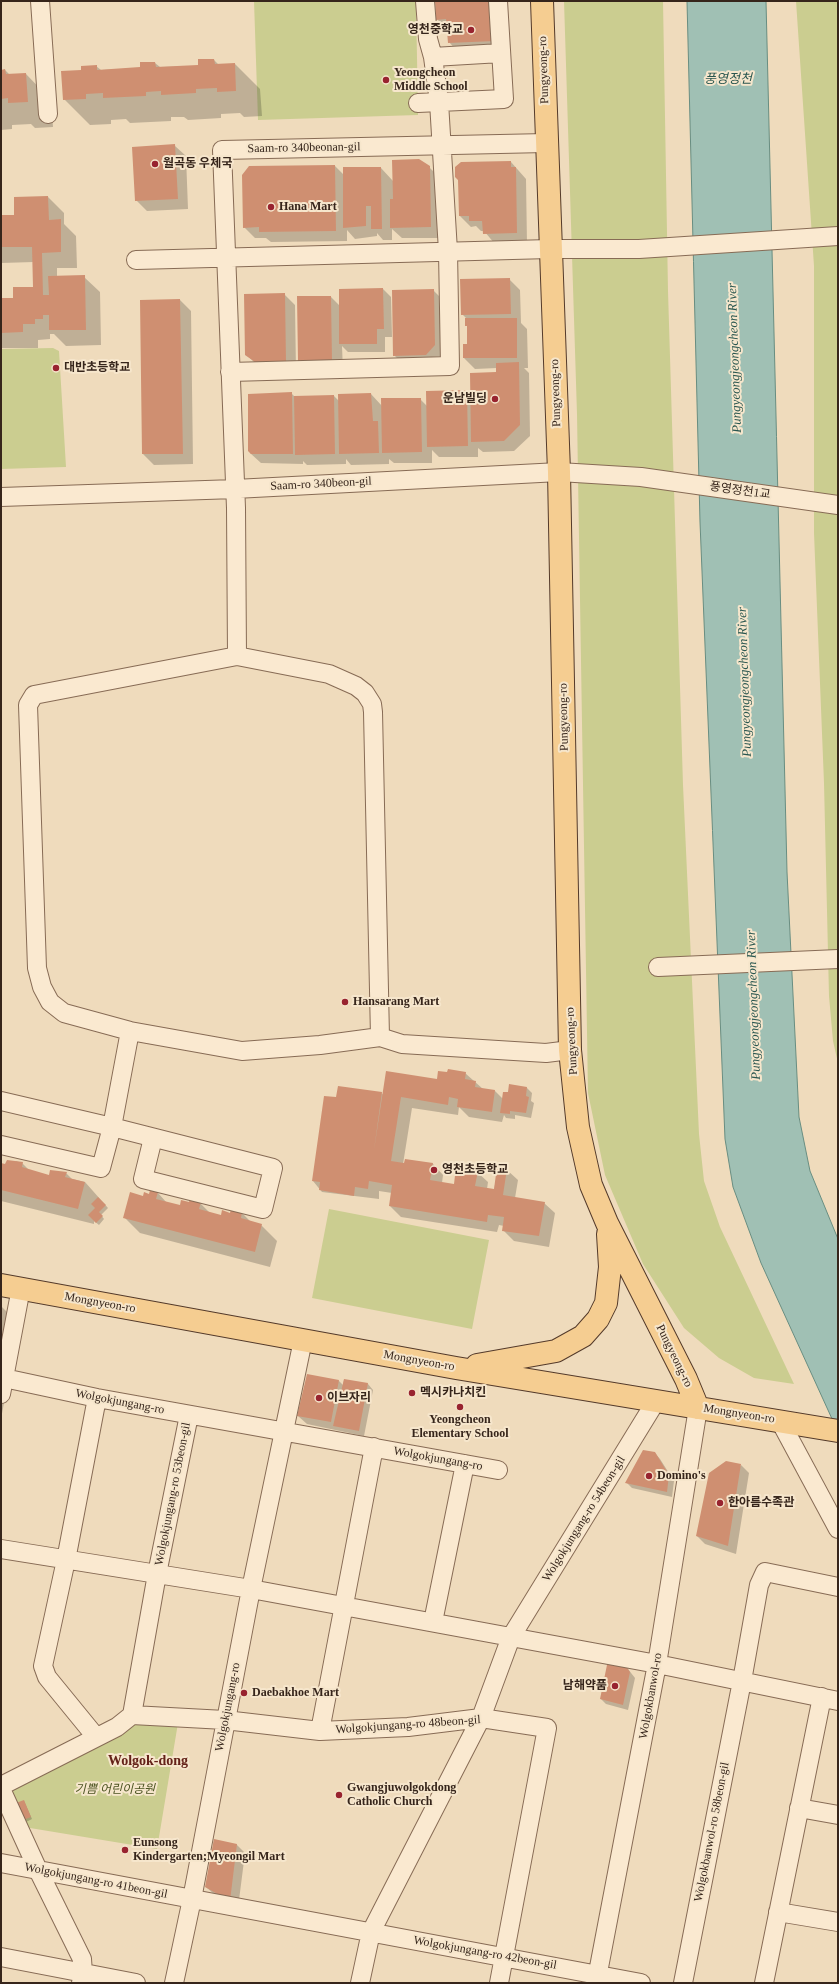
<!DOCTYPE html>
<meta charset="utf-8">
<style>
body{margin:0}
#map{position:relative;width:839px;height:1984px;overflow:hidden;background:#efdbbc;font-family:"Times New Roman",serif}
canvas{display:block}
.frame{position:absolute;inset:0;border:2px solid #36251b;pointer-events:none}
</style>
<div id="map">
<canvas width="839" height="1984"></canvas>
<div class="frame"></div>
</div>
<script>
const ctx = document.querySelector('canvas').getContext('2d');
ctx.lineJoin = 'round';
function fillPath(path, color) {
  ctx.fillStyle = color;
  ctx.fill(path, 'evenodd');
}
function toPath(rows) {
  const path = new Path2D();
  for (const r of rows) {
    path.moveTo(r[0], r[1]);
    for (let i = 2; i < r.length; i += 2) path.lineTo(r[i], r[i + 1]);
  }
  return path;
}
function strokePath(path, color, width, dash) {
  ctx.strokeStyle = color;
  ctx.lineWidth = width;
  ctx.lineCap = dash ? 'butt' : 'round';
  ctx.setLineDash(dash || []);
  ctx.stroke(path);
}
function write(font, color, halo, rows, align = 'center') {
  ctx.font = font + ' "Times New Roman","Noto Sans KR",serif';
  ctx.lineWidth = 4;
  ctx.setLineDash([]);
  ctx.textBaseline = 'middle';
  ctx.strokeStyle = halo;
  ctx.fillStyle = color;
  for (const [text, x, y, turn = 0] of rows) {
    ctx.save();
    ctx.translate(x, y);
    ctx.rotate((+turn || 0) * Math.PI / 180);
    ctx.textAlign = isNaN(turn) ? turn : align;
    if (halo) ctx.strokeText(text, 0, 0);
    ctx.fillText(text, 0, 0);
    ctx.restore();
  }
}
fillPath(toPath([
 [254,1,416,1,418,115,258,120],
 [564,1,663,1,668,291,683,785,699,1134,704,1181,720,1227,794,1384,754,1378,719,1358,684,1328,643,1264,605,1175,588,1093,577,414],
 [796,1,838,1,838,1063,833,1041,829,996,824,783,814,533,814,266],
 [53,348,59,351,66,467,1,469,1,349],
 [329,1209,489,1240,472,1329,312,1298],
 [134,1720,178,1723,157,1849,24,1827,7,1789]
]), '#cbcd90');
const water = toPath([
 [687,1,766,1,787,872,799,1117,810,1171,838,1239,838,1432,761,1263,733,1187,725,1139,700,522,687,1]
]);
fillPath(water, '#a0c0b4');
strokePath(water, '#688d81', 1);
fillPath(toPath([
 [436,1,503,49,457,51,449,42,447,27,445,27,437,19],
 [214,60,219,65,235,64,260,89,262,116,244,117,240,113,221,114,221,118,188,120,184,117,171,117,171,121,130,123,126,119,111,120,111,124,90,125,64,99,82,71,96,66,101,70,141,68,155,63,160,67,199,66],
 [5,70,10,75,26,74,51,100,53,127,35,128,31,124,12,125,12,129,1,130,1,71],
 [175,146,186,156,188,209,147,211,136,200],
 [511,162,526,179,527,244,495,244,484,231,481,231,476,226,471,227,460,216],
 [335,166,344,175,381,168,393,181,429,167,440,178,441,238,402,238,392,229,392,240,383,240,377,233,377,236,355,239,347,230,347,241,271,242,266,238,255,238,244,227,250,167],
 [48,197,64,213,64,224,76,236,77,268,57,268,57,277,84,277,100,292,101,345,66,346,54,334,50,334,50,339,38,340,38,348,1,348,1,299,14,299,34,288,34,262,1,263,1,216,15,216],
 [509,279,520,290,521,323,527,329,528,368,524,368,529,373,530,436,514,451,483,452,478,448,478,457,439,457,432,450,432,463,394,463,389,459,389,464,351,465,346,459,346,464,307,465,303,461,303,464,261,463,250,453,291,393,295,397,334,396,339,401,371,394,382,406,420,399,427,406,467,391,471,395,497,373,497,368,475,369,464,358,464,345,468,345,468,327,466,325,466,318,462,314],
 [383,289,391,297,392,337,385,337,385,352,348,352,342,346,343,371,310,371,299,360,331,297,340,306],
 [433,290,444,301,445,356,437,366,405,366,394,355],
 [284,294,295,305,296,372,257,365,246,354],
 [180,300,191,311,193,464,154,465,143,454,141,301],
 [465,1073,483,1089,495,1091,503,1099,509,1093,510,1085,527,1088,532,1093,531,1101,534,1103,531,1118,515,1115,515,1119,506,1118,504,1115,502,1122,469,1117,459,1107,458,1115,412,1108,403,1164,433,1164,443,1175,442,1183,454,1185,477,1172,488,1182,487,1189,494,1190,498,1168,507,1170,518,1180,515,1198,544,1203,555,1213,549,1247,514,1241,503,1230,504,1226,499,1225,497,1232,401,1217,390,1206,392,1193,379,1191,379,1199,322,1192,313,1181,337,1098,381,1093,384,1095],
 [16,1161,22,1163,30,1171,50,1176,66,1173,72,1179,85,1182,108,1208,101,1215,104,1219,99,1225,94,1221,94,1224,1,1201,1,1164,6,1166],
 [158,1193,167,1203,181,1206,200,1203,211,1214,221,1216,231,1214,232,1210,242,1213,251,1222,261,1225,277,1241,270,1267,140,1233,125,1218,144,1197],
 [1,1306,12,1317,1,1381],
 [308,1375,339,1381,343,1385,344,1380,368,1384,373,1390,364,1436,307,1424,298,1416],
 [1,1387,6,1392,1,1419],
 [655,1453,660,1459,674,1481,672,1497,632,1488,627,1483],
 [741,1465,749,1473,736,1554,705,1544,697,1536],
 [624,1664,635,1678,628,1710,606,1704,601,1699],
 [24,1801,32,1819,26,1822,24,1819],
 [214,1840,237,1845,245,1853,238,1908,215,1895,206,1887]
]), '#0003');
fillPath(toPath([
 [435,1,493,1,495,41,448,43,446,19,436,20],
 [198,59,214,59,215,64,235,63,236,91,217,92,217,88,196,89,196,93,161,95,161,91,146,92,146,96,103,98,103,93,86,94,86,99,63,100,61,71,81,70,81,66,97,65,97,70,140,67,140,62,155,62,156,67,198,65],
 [5,69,6,74,26,73,28,102,8,103,8,98,1,99,1,70],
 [175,144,178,199,135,201,132,147],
 [419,159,430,166,431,227,390,228,390,199,393,199,392,160],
 [511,161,511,167,516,167,517,233,483,234,482,221,469,221,469,216,459,216,458,180,455,177,455,167,461,162],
 [335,165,336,231,259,232,259,227,243,228,242,175,249,166],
 [343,167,381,167,382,229,371,229,371,206,366,206,366,226,343,228],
 [48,196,49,220,61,219,61,252,42,253,43,295,49,295,48,276,85,275,86,330,49,330,49,315,43,315,43,319,35,319,35,324,23,324,23,332,1,333,1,298,13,298,13,287,33,287,32,247,1,247,1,215,14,215,14,197],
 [510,278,511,314,461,315,460,279],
 [383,288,384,329,377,329,377,344,339,344,339,289],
 [434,289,435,345,426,355,393,356,392,290],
 [285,293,286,361,255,362,245,355,244,294],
 [297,296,331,296,332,360,298,361],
 [180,299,183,454,142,454,140,300],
 [465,318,517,318,517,358,463,358,463,344,467,344,467,326,465,326],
 [519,362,520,425,504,441,471,442,470,373,496,372,496,363],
 [467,390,468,446,427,447,426,391],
 [292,392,293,454,251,454,248,451,248,394],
 [371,393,373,421,378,421,379,453,339,454,338,394],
 [334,395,335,454,295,455,294,396],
 [381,398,421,398,422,452,382,453],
 [448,1069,466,1072,465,1079,476,1081,475,1087,495,1090,492,1112,457,1107,458,1099,449,1097,448,1105,401,1097,391,1161,404,1163,405,1159,433,1163,430,1180,454,1184,456,1167,478,1171,475,1186,494,1189,497,1167,507,1169,503,1195,545,1202,539,1236,502,1231,504,1217,488,1215,487,1222,389,1206,392,1185,369,1181,368,1189,355,1187,354,1196,319,1190,320,1182,312,1181,324,1096,336,1097,338,1086,382,1092,374,1150,386,1071,437,1079,438,1071,447,1072],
 [509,1084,527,1087,526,1096,529,1097,526,1113,510,1111,510,1114,500,1113,503,1092,508,1092],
 [7,1160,23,1162,22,1167,49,1175,50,1170,67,1172,65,1177,85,1182,78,1209,1,1190,1,1163,5,1164],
 [150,1190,158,1192,156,1199,180,1205,181,1200,189,1202,190,1199,201,1202,199,1209,221,1215,222,1210,230,1213,231,1209,242,1212,241,1218,262,1224,255,1252,123,1218,130,1192,143,1196,144,1192,149,1194],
 [98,1197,106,1205,99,1212,103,1216,96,1223,88,1215,95,1208,91,1204],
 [307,1374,339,1380,331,1422,297,1416],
 [344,1379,368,1383,359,1431,333,1426],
 [643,1450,655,1452,669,1475,667,1492,625,1483],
 [726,1461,741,1464,728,1546,696,1536,709,1473],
 [608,1660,624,1663,630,1672,623,1705,600,1699],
 [24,1800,31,1817,23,1820,16,1803],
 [214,1839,237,1844,230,1901,205,1887]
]), '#cf8f71');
const minor = toPath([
 [40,1,48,114],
 [433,57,501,53],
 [418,103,504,99,498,1],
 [136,260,550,249,639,249,838,236],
 [230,372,450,366,448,251,439,102,433,57,428,39,425,1],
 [1,497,235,489,559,472,641,477,838,505],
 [237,656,236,508,222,150,546,143],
 [658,967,838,959],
 [380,1037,373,712,372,704,365,693,356,686,329,674,237,656,34,695,28,705,37,968,42,987,50,1002,64,1013,130,1031,242,1051,320,1045,380,1037,402,1044,546,1053,570,1050],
 [1,1101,112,1127,273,1168,263,1209,143,1179,153,1138],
 [1,1145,101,1168,112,1127,130,1031],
 [4,1378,97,1398,498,1470],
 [1,1394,21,1288],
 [780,1421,838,1529],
 [1,1549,251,1589,657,1664,838,1701],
 [433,1622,465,1464],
 [132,1715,157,1574,189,1415],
 [320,1731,374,1447],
 [96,1737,47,1677,43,1666,66,1560,97,1398],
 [1,1786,117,1727,132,1715,225,1720,320,1731,408,1727,481,1718,547,1728,499,1983],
 [1,1789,38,1870,82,1959,83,1973,81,1983],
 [799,1808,838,1815],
 [1,1863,641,1983],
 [778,1912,838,1922],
 [1,1957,136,1983],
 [174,1983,192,1899,251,1589,303,1340],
 [360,1983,371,1932,481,1718,511,1637,656,1401],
 [596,1983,657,1664,698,1408],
 [683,1983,742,1681,759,1585,765,1572,838,1587],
 [764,1983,822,1697]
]);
const major = toPath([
 [542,1,559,472,570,1050,578,1127,591,1185,607,1223,686,1379,698,1408],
 [1,1285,456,1368,838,1431],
 [477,1365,556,1351,583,1336,598,1319,606,1303,610,1267,608,1234]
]);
strokePath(minor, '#876b55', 20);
strokePath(major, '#543a2a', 24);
strokePath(minor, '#fae9d0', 18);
strokePath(major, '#f5cd91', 22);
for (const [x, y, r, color] of [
 [471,30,4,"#98232f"],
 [386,80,4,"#98232f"],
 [155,164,4,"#98232f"],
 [271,207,4,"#98232f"],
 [56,368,4,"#98232f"],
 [495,399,4,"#98232f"],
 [345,1002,4,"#98232f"],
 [434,1170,4,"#98232f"],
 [412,1393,4,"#98232f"],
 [319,1398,4,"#98232f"],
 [460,1407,4,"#98232f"],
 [649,1476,4,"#98232f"],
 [720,1503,4,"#98232f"],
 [615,1686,4,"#98232f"],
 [244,1693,4,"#98232f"],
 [339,1795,4,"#98232f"],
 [125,1850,4,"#98232f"]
]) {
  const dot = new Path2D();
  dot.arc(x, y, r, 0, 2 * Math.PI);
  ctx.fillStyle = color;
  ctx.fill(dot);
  strokePath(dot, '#f6e6cc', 1.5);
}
write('bold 12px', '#36251b', '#f6e6cc', [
 ["영천중학교",463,30,"right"],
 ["Yeongcheon",394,73],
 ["Middle School",394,87],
 ["월곡동 우체국",163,164],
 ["Hana Mart",279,207],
 ["대반초등학교",64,368],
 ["운남빌딩",487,399,"right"],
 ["Hansarang Mart",353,1002],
 ["영천초등학교",442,1170],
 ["멕시카나치킨",420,1393],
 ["이브자리",327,1398],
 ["Yeongcheon",460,1420,"center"],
 ["Elementary School",460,1434,"center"],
 ["Domino's",657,1476],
 ["한아름수족관",728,1503],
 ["남해약품",607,1686,"right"],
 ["Daebakhoe Mart",252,1693],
 ["Gwangjuwolgokdong",347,1788],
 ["Catholic Church",347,1802],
 ["Eunsong",133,1843],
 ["Kindergarten;Myeongil Mart",133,1857]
], 'left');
write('12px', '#36251b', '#f6e6cc', [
 ["Pungyeong-ro",544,70,-92],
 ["Saam-ro 340beonan-gil",304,148,-1],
 ["Pungyeong-ro",556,393,-92],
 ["Saam-ro 340beon-gil",321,484,-3],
 ["풍영정천1교",740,491,8],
 ["Pungyeong-ro",564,717,-91],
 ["Pungyeong-ro",572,1041,-93],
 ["Mongnyeon-ro",100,1303,10],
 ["Pungyeong-ro",674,1356,64],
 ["Mongnyeon-ro",419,1361,10],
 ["Wolgokjungang-ro",120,1402,11],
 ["Mongnyeon-ro",739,1414,9],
 ["Wolgokjungang-ro",438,1459,10],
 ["Wolgokjungang-ro 53beon-gil",173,1494,-79],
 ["Wolgokjungang-ro 54beon-gil",584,1519,-58],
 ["Wolgokbanwol-ro",651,1696,-80],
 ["Wolgokjungang-ro",228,1707,-79],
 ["Wolgokjungang-ro 48beon-gil",408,1725,-4],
 ["Wolgokbanwol-ro 58beon-gil",712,1832,-79],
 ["Wolgokjungang-ro 41beon-gil",96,1881,11],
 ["Wolgokjungang-ro 42beon-gil",485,1953,10]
]);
write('italic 12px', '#4b5321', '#f6e6cc', [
 ["기쁨 어린이공원",115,1790]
]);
write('italic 13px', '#29564f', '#f6e6cc', [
 ["풍영정천",728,80],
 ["Pungyeongjeongcheon River",735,358,-92],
 ["Pungyeongjeongcheon River",745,682,-92],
 ["Pungyeongjeongcheon River",754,1005,-92]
]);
write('bold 14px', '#642219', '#f6e6cc', [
 ["Wolgok-dong",148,1761]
]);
</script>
